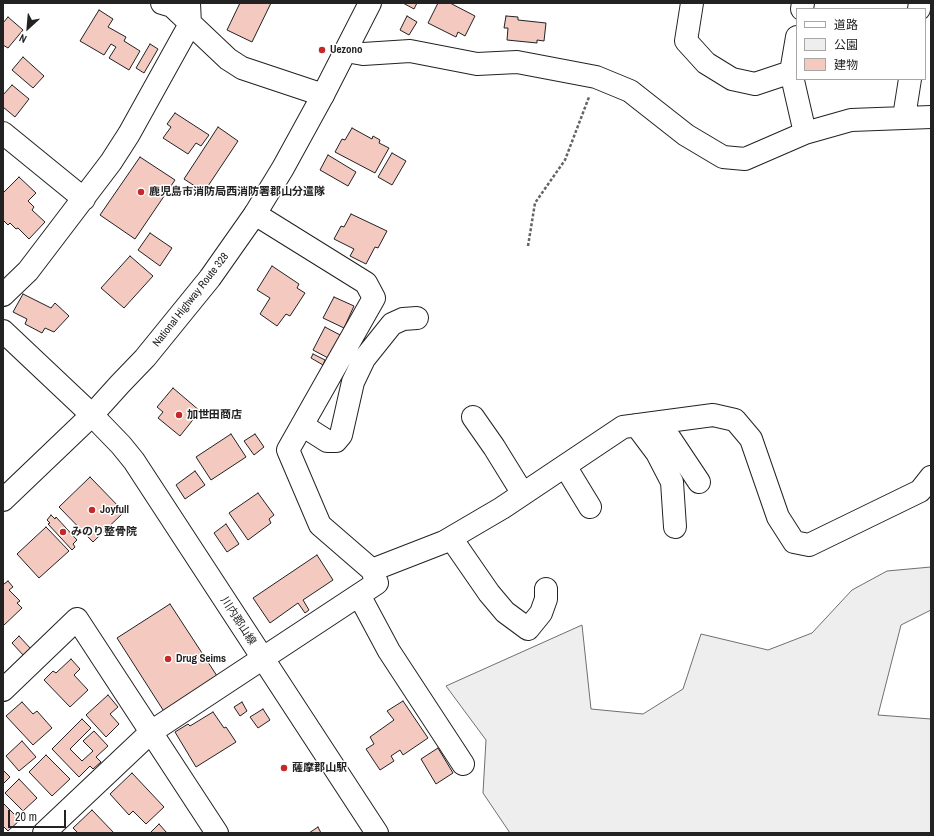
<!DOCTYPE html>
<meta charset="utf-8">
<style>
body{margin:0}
#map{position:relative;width:934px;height:836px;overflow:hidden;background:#fff;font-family:"Archivo Narrow","Noto Sans JP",sans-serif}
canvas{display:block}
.frame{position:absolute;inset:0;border:4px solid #222;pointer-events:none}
.legend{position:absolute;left:796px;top:8px;width:130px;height:72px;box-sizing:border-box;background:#fff;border:1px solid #a7a7a7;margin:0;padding:5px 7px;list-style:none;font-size:12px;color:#222}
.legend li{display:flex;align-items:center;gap:8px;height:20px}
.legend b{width:20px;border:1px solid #a7a7a7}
.north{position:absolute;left:8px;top:8px;width:40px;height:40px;-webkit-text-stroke:3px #fff;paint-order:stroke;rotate:206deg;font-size:11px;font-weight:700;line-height:16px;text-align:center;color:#222}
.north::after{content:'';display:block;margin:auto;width:14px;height:18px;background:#222;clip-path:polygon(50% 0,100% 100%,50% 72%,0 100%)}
.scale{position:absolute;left:8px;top:810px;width:58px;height:18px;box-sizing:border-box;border:2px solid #222;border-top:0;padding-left:5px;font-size:12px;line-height:14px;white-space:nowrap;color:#222;-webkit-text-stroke:3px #fff;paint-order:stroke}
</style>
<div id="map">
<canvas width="934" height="836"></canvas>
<div class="frame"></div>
<ul class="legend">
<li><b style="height:5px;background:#fff"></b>道路</li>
<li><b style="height:11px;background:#eee"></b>公園</li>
<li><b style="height:11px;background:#f3c9c0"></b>建物</li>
</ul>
<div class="north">N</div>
<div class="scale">20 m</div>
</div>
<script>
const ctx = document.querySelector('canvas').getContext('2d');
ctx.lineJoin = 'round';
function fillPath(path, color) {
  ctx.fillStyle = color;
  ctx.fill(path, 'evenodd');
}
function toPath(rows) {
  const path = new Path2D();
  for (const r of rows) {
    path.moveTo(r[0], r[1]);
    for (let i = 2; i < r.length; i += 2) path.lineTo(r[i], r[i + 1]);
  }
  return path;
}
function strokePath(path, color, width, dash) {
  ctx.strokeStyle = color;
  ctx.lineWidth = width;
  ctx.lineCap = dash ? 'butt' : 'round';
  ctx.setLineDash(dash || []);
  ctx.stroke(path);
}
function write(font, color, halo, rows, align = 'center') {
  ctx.font = font + ' "Archivo Narrow","Noto Sans JP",sans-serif';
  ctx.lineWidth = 3;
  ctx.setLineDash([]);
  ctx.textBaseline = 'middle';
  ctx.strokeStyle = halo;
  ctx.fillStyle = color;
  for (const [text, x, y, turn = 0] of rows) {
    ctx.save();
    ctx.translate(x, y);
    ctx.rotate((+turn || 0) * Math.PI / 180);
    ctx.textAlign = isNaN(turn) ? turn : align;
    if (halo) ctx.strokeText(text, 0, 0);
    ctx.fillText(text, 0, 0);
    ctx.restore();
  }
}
const green = toPath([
 [931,567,931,610,901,625,878,715,931,719,931,833,510,833,483,793,486,740,446,686,582,625,591,709,643,714,683,689,701,634,768,650,812,633,852,590,887,571,931,567]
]);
fillPath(green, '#eee');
strokePath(green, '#6f6f6f', 1);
const building = toPath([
 [240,3,271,3,252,42,227,30,240,3],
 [403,3,417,3,414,9,403,3],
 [438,3,450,3,475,16,465,36,458,32,456,37,428,23,438,3],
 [99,10,113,19,108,27,126,37,124,41,140,51,129,70,109,58,116,47,111,44,104,55,80,41,99,10],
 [407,16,417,22,409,35,400,30,407,16],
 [506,16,518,17,518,20,546,23,544,41,537,40,537,43,507,40,508,28,504,28,506,16],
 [8,17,23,30,8,48,3,45,3,23,8,17],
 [150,44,158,49,144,73,136,68,150,44],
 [23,57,44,76,33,88,12,70,23,57],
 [12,85,29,99,15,117,3,107,3,95,12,85],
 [175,113,209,135,201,146,196,143,188,154,163,138,171,127,167,124,175,113],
 [218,127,238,141,204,192,184,179,218,127],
 [352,128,372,139,373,136,380,140,379,143,389,148,375,173,335,152,342,139,345,140,352,128],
 [392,153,406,161,392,185,378,177,392,153],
 [328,155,356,172,348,186,320,170,328,155],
 [140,157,175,180,135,239,100,215,140,157],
 [19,177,36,193,28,201,34,207,32,210,45,222,29,239,18,228,16,229,10,223,8,225,3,220,3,193,19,177],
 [351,214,387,231,378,248,375,247,366,264,350,256,354,249,334,239,341,226,344,227,351,214],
 [150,233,172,248,160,266,138,250,150,233],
 [130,256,153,276,124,308,101,288,130,256],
 [272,266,299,284,297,288,305,293,290,316,286,314,277,326,260,314,270,298,257,290,272,266],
 [23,294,51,308,55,303,69,316,54,332,45,328,42,333,25,324,27,319,13,312,23,294],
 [334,297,354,306,344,328,323,318,334,297],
 [325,327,342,336,330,359,313,350,325,327],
 [313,354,325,360,323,365,311,358,313,354],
 [173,388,200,411,180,436,158,418,163,412,157,407,173,388],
 [231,434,246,457,211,480,196,457,231,434],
 [255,434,264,447,254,455,244,441,255,434],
 [195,471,205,485,185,499,176,485,195,471],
 [90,477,124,512,93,542,59,507,90,477],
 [258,493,274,515,269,519,271,523,248,540,229,513,258,493],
 [51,515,55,519,56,517,77,540,73,544,75,547,72,550,48,524,50,523,47,520,51,515],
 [226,524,239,544,227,552,214,533,226,524],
 [46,527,69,551,39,578,17,554,46,527],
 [317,555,333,580,303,600,309,610,305,613,298,603,270,623,253,598,317,555],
 [8,581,13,587,9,590,20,601,17,603,22,608,3,626,3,583,4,584,8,581],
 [170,604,219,679,165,713,117,638,170,604],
 [19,636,31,649,24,656,12,643,19,636],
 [71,659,80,669,74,675,88,690,70,707,44,680,53,671,56,673,71,659],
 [108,695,118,707,110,714,119,724,106,737,86,715,108,695],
 [403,701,428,738,403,755,400,750,391,756,394,761,380,770,366,749,374,744,370,737,394,720,387,711,403,701],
 [22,702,33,714,37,711,52,728,33,745,6,716,22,702],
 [242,702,247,711,240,716,234,707,242,702],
 [263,709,270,720,258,728,250,717,263,709],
 [213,712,224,728,226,727,236,742,196,767,175,732,188,724,190,726,213,712],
 [82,719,91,728,70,749,82,761,93,751,83,741,94,731,108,746,96,757,101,762,93,769,90,766,79,777,52,749,82,719],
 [22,741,36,757,19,771,6,756,22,741],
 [438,748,453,773,436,784,421,759,438,748],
 [46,755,70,779,52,796,29,772,46,755],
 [3,770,10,777,3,784,3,770],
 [132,773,164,807,146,824,133,811,129,815,110,794,132,773],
 [19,779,37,798,23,811,5,793,19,779],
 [3,803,20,820,8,831,3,826,3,803],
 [92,810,114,833,78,833,73,828,92,810],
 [159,824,167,833,150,833,159,824],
 [318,827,321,833,309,833,318,827]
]);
fillPath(building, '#f3c9c0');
strokePath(building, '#222', 1);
const minor = toPath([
 [162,3,172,6,228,59,242,68,323,95],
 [692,3,686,41,706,63,732,79,755,84,791,72],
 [802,9,803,3],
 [919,9,920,3],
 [797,37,791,72,805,133],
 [346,51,363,54,410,51,477,64,517,62,596,77,630,91,686,135,723,157,745,159,805,133,851,120,931,117],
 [904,117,910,79],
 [3,133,84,199],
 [3,295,28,271,111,162,129,134,190,24,189,3],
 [3,331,92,415],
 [473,417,494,447,523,494],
 [659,422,699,482],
 [302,425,327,441,336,441,341,435,353,382,364,359,392,324,403,319,417,318],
 [636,425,657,453,672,482,675,527],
 [565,466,590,507],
 [451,538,489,593,505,612,528,629,541,613,546,599,546,589],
 [372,570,444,542,502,508,623,427,713,415,735,420,751,439,778,517,794,542,809,545,920,491,931,477],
 [359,595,389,651,463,764],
 [3,690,77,619,217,833],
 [44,833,151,732,377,583,372,570,320,525,288,450,374,298,366,283,255,214]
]);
const major = toPath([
 [92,415,121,445,134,461,377,833]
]);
const highway = toPath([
 [3,500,92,415,120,384,145,358,210,278,255,214,283,168,323,95,370,3]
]);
strokePath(minor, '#222', 24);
strokePath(major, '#222', 24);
strokePath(highway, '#222', 24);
strokePath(toPath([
 [528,246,535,203,565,160,589,97]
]), '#646464', 2.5, [3, 2]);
strokePath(minor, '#fff', 22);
strokePath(major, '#fff', 22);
strokePath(highway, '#fff', 22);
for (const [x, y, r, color] of [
 [322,50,4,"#c62828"],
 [141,192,4,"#c62828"],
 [179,415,4,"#c62828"],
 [92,510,4,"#c62828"],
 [63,532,4,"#c62828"],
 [168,659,4,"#c62828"],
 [284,768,4,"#c62828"]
]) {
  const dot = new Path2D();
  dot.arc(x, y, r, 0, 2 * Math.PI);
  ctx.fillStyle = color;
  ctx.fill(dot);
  strokePath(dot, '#fff', 1.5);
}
write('bold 11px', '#222', '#fff', [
 ["Uezono",330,50],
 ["鹿児島市消防局西消防署郡山分遣隊",149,192],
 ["加世田商店",187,415],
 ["Joyfull",100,510],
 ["みのり整骨院",71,532],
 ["Drug Seims",176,659],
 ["薩摩郡山駅",292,768]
], 'left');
write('11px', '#222', '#fff', [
 ["National Highway Route 328",191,300,-52],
 ["川内郡山線",238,621,57]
]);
</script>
